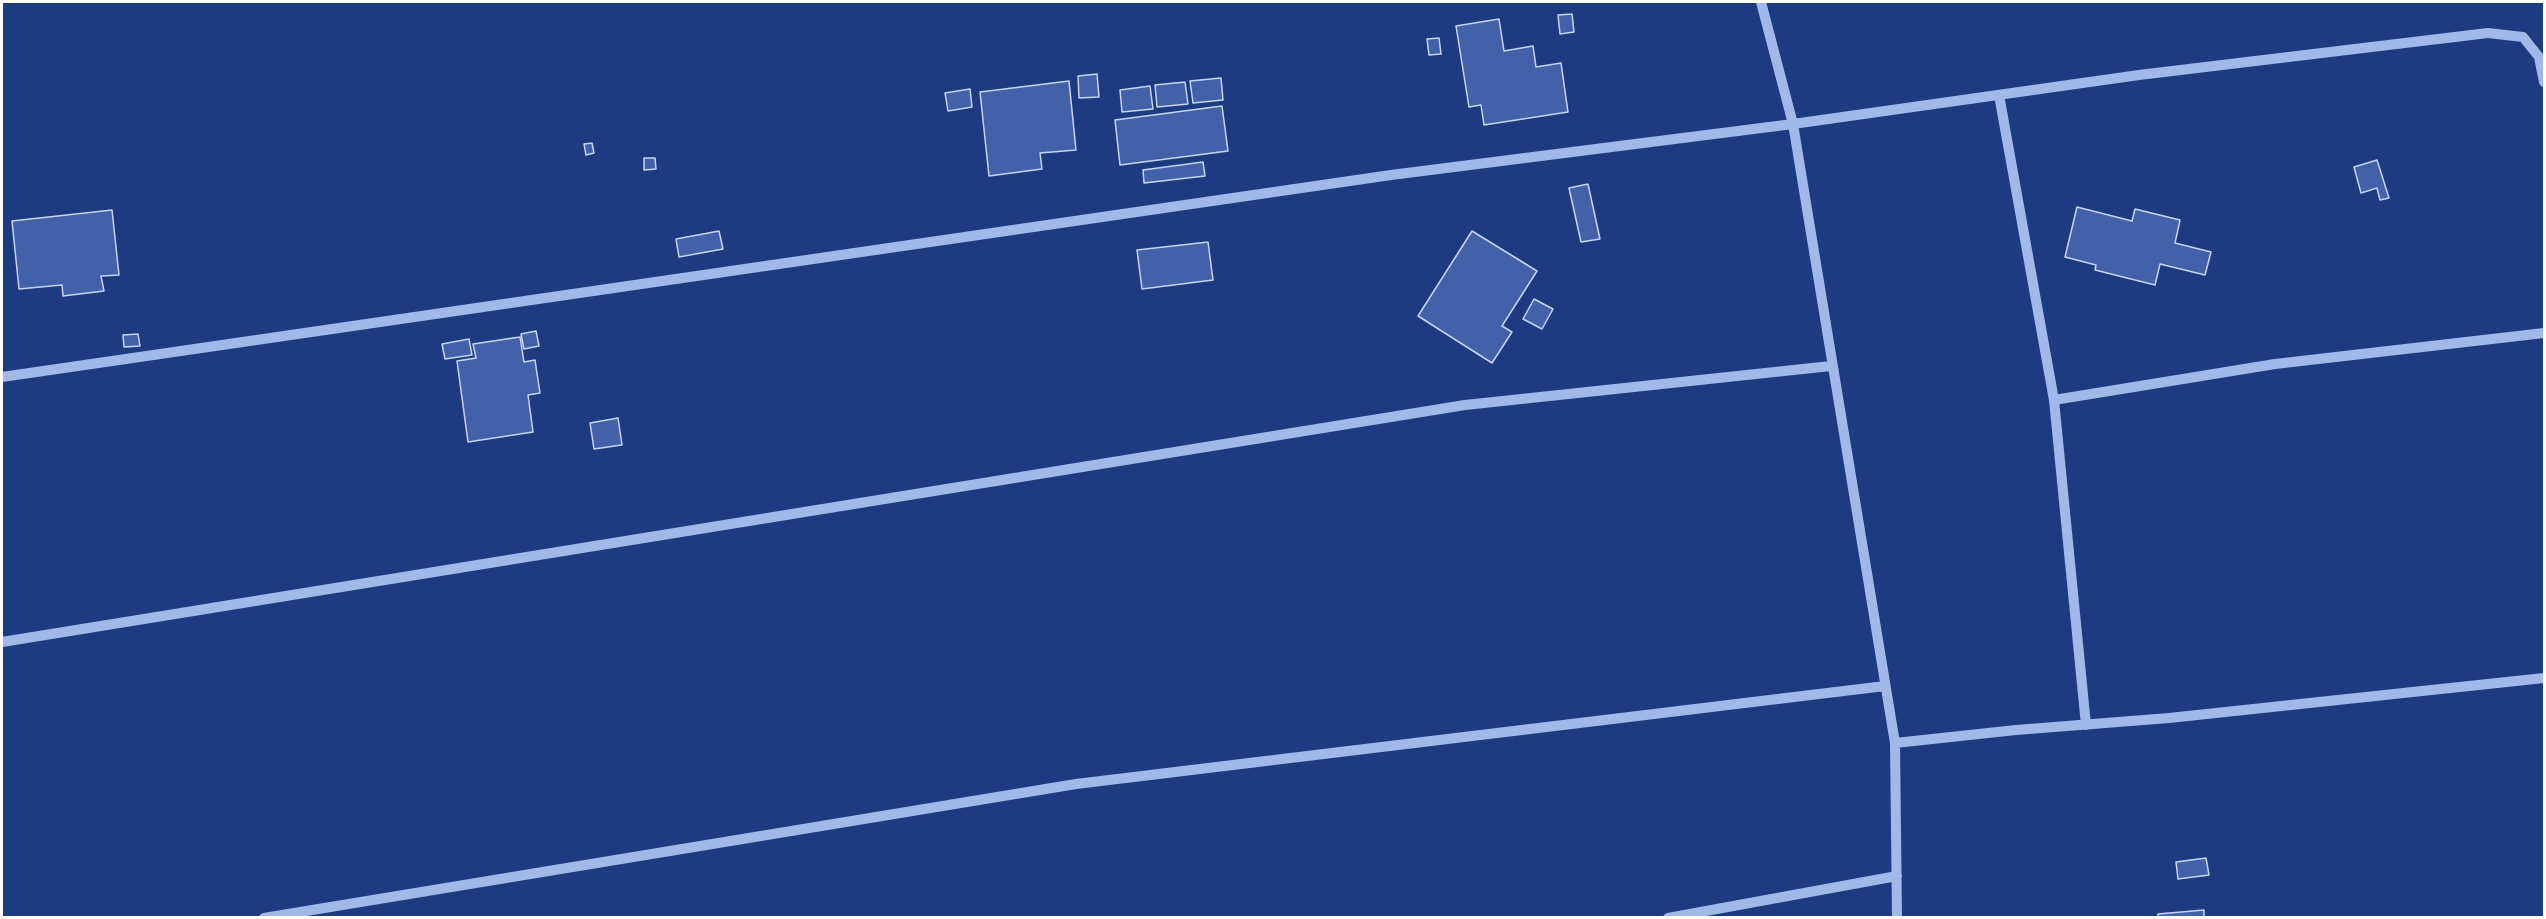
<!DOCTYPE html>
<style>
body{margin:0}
#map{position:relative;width:2546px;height:919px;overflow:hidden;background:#1d3b80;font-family:Overpass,sans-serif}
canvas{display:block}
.frame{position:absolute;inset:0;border:3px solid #fff;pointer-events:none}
</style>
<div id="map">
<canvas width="2546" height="919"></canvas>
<div class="frame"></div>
</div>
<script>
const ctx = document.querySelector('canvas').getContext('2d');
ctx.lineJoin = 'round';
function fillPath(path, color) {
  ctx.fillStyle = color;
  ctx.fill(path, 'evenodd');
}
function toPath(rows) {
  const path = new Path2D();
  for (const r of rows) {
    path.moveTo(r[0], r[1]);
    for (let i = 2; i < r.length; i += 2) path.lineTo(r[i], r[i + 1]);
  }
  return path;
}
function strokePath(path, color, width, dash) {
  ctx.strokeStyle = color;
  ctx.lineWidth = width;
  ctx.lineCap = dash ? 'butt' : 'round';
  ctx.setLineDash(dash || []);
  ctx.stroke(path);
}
const building = toPath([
 [1572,14,1574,32,1560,34,1558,15,1572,14],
 [1499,19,1504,51,1533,46,1536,67,1561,63,1568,112,1484,125,1481,105,1469,107,1456,26,1499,19],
 [1439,38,1441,54,1429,55,1427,39,1439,38],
 [1097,74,1099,97,1079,98,1078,76,1097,74],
 [1221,78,1223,100,1193,103,1190,81,1221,78],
 [1069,81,1076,150,1040,153,1042,169,989,176,980,92,1069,81],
 [1185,82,1188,104,1157,107,1155,85,1185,82],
 [1150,86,1153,109,1122,112,1120,90,1150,86],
 [970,89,972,107,948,111,945,93,970,89],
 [1222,106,1228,151,1120,165,1115,120,1222,106],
 [592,143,594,153,586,155,584,144,592,143],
 [644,158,655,158,656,169,644,170,644,158],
 [2377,160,2389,198,2380,200,2377,188,2361,193,2354,167,2377,160],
 [1203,162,1205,176,1144,183,1143,170,1203,162],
 [1588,184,1600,239,1581,242,1569,188,1588,184],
 [2077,207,2132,221,2135,209,2180,220,2175,243,2211,252,2205,275,2160,264,2155,285,2095,270,2096,265,2065,257,2077,207],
 [112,210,119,275,101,276,104,291,63,296,62,285,19,289,12,221,112,210],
 [719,231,723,249,679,257,676,239,719,231],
 [1472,231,1537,271,1502,326,1512,332,1492,363,1418,316,1472,231],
 [1208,242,1213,280,1142,289,1137,250,1208,242],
 [1534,299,1553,309,1542,329,1523,319,1534,299],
 [536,331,539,346,524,349,521,334,536,331],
 [138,334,140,346,124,347,123,335,138,334],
 [520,337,524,362,535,360,540,393,528,395,533,432,468,442,457,361,476,358,473,344,520,337],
 [469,339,472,355,445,359,442,344,469,339],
 [618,418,622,445,594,449,590,423,618,418],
 [2206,858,2209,875,2178,879,2176,862,2206,858],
 [2204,910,2204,918,2158,918,2158,914,2204,910]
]);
fillPath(building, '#4161a8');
strokePath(building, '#c6d5f7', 1.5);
strokePath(toPath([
 [1761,2,1793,124,1895,743,1897,918],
 [1999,95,2054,400,2086,725],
 [2,377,1391,175,1793,124,2139,75,2488,33,2523,37,2539,57,2544,82],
 [2054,400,2275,364,2544,333],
 [2,642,1465,405,1831,366],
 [1895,743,2016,730,2169,718,2544,678],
 [264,918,1076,784,1885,686],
 [1668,918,1897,876]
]), '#a2b8e9', 10);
</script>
